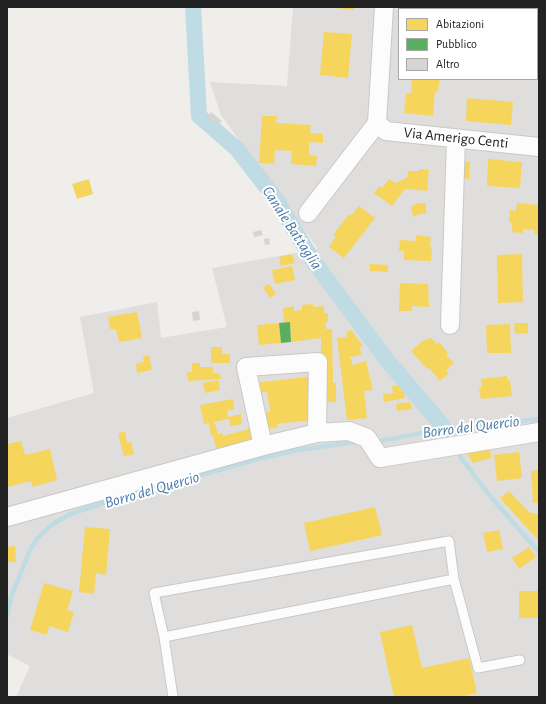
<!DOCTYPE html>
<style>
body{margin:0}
#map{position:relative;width:546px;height:704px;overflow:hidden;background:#f0eeeb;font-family:"Alegreya Sans",sans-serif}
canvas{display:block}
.frame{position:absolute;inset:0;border:8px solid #222;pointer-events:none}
.legend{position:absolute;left:398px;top:8px;width:140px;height:72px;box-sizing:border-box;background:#fff;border:1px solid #a7a7a7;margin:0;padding:5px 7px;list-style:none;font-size:12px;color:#222}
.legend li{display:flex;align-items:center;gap:8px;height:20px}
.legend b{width:20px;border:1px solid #a7a7a7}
</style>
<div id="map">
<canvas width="546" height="704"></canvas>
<div class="frame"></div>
<ul class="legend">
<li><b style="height:11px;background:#f6d55c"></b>Abitazioni</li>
<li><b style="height:11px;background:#5aae61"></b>Pubblico</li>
<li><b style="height:11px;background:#d7d4d2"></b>Altro</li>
</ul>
</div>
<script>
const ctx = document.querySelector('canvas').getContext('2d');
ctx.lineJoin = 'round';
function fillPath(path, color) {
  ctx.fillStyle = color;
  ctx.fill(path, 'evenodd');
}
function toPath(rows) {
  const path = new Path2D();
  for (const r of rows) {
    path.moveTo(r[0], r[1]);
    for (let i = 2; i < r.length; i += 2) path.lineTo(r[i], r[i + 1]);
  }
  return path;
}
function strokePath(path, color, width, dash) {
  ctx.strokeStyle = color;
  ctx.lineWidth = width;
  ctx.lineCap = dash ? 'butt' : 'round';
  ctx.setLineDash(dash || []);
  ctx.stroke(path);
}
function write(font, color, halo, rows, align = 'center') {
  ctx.font = font + ' "Alegreya Sans",sans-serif';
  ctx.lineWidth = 4;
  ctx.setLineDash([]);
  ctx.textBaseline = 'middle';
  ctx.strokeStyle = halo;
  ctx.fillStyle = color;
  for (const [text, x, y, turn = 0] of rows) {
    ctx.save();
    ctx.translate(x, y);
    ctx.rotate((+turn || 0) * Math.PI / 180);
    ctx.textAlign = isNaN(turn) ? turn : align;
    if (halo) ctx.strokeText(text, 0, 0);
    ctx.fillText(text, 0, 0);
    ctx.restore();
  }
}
fillPath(toPath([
 [293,7,539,7,539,697,16,697,30,666,7,654,7,418,94,393,80,317,157,302,161,338,227,327,212,268,318,249,221,115,210,82,287,86],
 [399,9,537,9,537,79,399,79]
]), '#dfdedc');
fillPath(toPath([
 [336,7,354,7,354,10,336,8],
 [520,7,538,7,538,9,520,9],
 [324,32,352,34,348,78,320,75],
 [412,79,440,79,438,92,435,91,433,116,404,113,406,93,411,93],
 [467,98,513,102,511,125,466,121],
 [262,116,277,116,276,123,311,125,310,133,323,134,323,143,309,142,309,155,317,156,316,166,291,164,292,151,275,150,274,164,259,163],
 [488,159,522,162,520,188,487,186],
 [462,161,470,162,469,179,461,178],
 [419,169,429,170,427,191,407,189,404,190,392,206,374,193,379,186,382,188,389,179,395,183,407,178,408,171,419,171],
 [89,179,93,194,77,199,72,184],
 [419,203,426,203,426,214,419,214,413,217,411,206],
 [517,203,539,205,539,235,534,234,535,230,523,229,523,233,512,232,512,223,509,222,510,210,516,211],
 [359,206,375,218,344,258,329,247,336,237,333,235,349,214,351,216],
 [416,235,431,237,430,247,432,247,431,261,404,260,404,251,399,251,400,240,416,241],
 [292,254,295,263,281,266,279,257],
 [522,254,523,302,498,303,497,255],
 [370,264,388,265,388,272,370,271],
 [292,266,295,280,275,284,272,270],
 [400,283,428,284,429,307,412,306,412,311,399,311],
 [269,284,276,294,270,298,263,287],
 [313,304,313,307,324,306,324,313,328,313,328,322,326,322,326,329,332,329,333,383,336,383,336,402,321,402,321,338,291,342,290,322,284,322,283,308,294,306,294,311,302,310,302,305],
 [137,312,142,338,119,342,116,329,110,329,108,317],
 [279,323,281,343,259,345,257,325],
 [514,323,528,323,528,333,515,334],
 [510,324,511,353,487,353,486,325],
 [351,330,363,346,360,347,361,355,349,357,349,359,351,358,352,365,366,361,373,390,364,391,367,418,347,420,337,338,347,337,346,333],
 [431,338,437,344,439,342,448,353,446,355,454,363,446,370,449,373,440,381,429,368,427,369,411,351,424,340],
 [211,347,222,347,222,354,230,354,230,363,211,363],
 [149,355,152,370,137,373,136,364,144,362,143,356],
 [192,363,200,363,200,367,213,367,213,373,220,374,221,379,188,381,187,372,192,372],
 [313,376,313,420,277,424,277,428,267,429,261,413,270,412,267,392,257,393,255,383],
 [507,376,507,380,510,380,512,396,481,399,479,388,482,388,481,379],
 [218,380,220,390,205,393,203,383],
 [403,385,405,398,384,402,383,394,393,393,392,386],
 [233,399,234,409,227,411,228,417,241,414,242,424,230,426,229,419,214,422,218,434,222,433,223,436,252,428,256,445,229,452,227,446,216,448,213,435,211,436,209,423,204,424,200,405],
 [410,402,412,409,397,411,396,404],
 [125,432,127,443,131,442,134,454,124,456,118,433],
 [21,441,25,455,50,449,57,480,33,487,31,481,7,487,7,444],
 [490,447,491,458,473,463,465,450],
 [519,452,522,478,497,481,494,455],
 [539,470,539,503,533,503,531,471],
 [509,491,530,513,539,514,539,541,500,498],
 [375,507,382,535,310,551,304,523],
 [85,527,110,529,106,575,96,573,94,594,79,592],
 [499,530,503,549,487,552,483,533],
 [15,546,16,562,7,562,7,547],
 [529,547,536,557,519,569,512,558],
 [44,583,73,591,67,610,74,612,68,632,49,626,47,635,30,630],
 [519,591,539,591,539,618,519,618],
 [412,625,422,668,469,658,477,693,460,697,394,697,380,632]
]), '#f6d55c');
fillPath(toPath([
 [290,322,291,342,281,343,279,323]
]), '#5aae61');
strokePath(toPath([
 [380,441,423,433,539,419],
 [457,450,461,458,490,496,539,552],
 [7,616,11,597,30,550,37,539,50,526,70,514,113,500,258,459,298,450,356,442]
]), '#bfdbe3', 4.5);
strokePath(toPath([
 [193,7,199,116,237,149,278,202,312,259,386,359,447,431]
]), '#bfdbe3', 16);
fillPath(toPath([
 [211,112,222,121,218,125,207,117],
 [261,230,263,235,254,237,253,232],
 [269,238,270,244,265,245,264,239],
 [199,311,200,320,193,321,192,312]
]), '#d7d4d2');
const service = toPath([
 [454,579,478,668,520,660],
 [164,637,454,579,449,541,154,593,164,637,173,697]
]);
const minor = toPath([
 [377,123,386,131,539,147],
 [308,213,377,123,384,7],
 [450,325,456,139],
 [263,446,246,367,318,362,317,433],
 [7,517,263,446,317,433,349,431,367,438,380,458,539,432]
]);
strokePath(service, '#c9c8c7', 11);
strokePath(minor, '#c9c8c7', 20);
strokePath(service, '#fdfcfc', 9);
strokePath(minor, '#fdfcfc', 18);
write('15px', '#222', '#fff', [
 ["Via Amerigo Centi",456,138,6]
]);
write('italic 16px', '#4a7aab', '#fff', [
 ["Canale Battaglia",292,228,57],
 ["Borro del Quercio",471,427,-7],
 ["Borro del Quercio",152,490,-16]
]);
</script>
